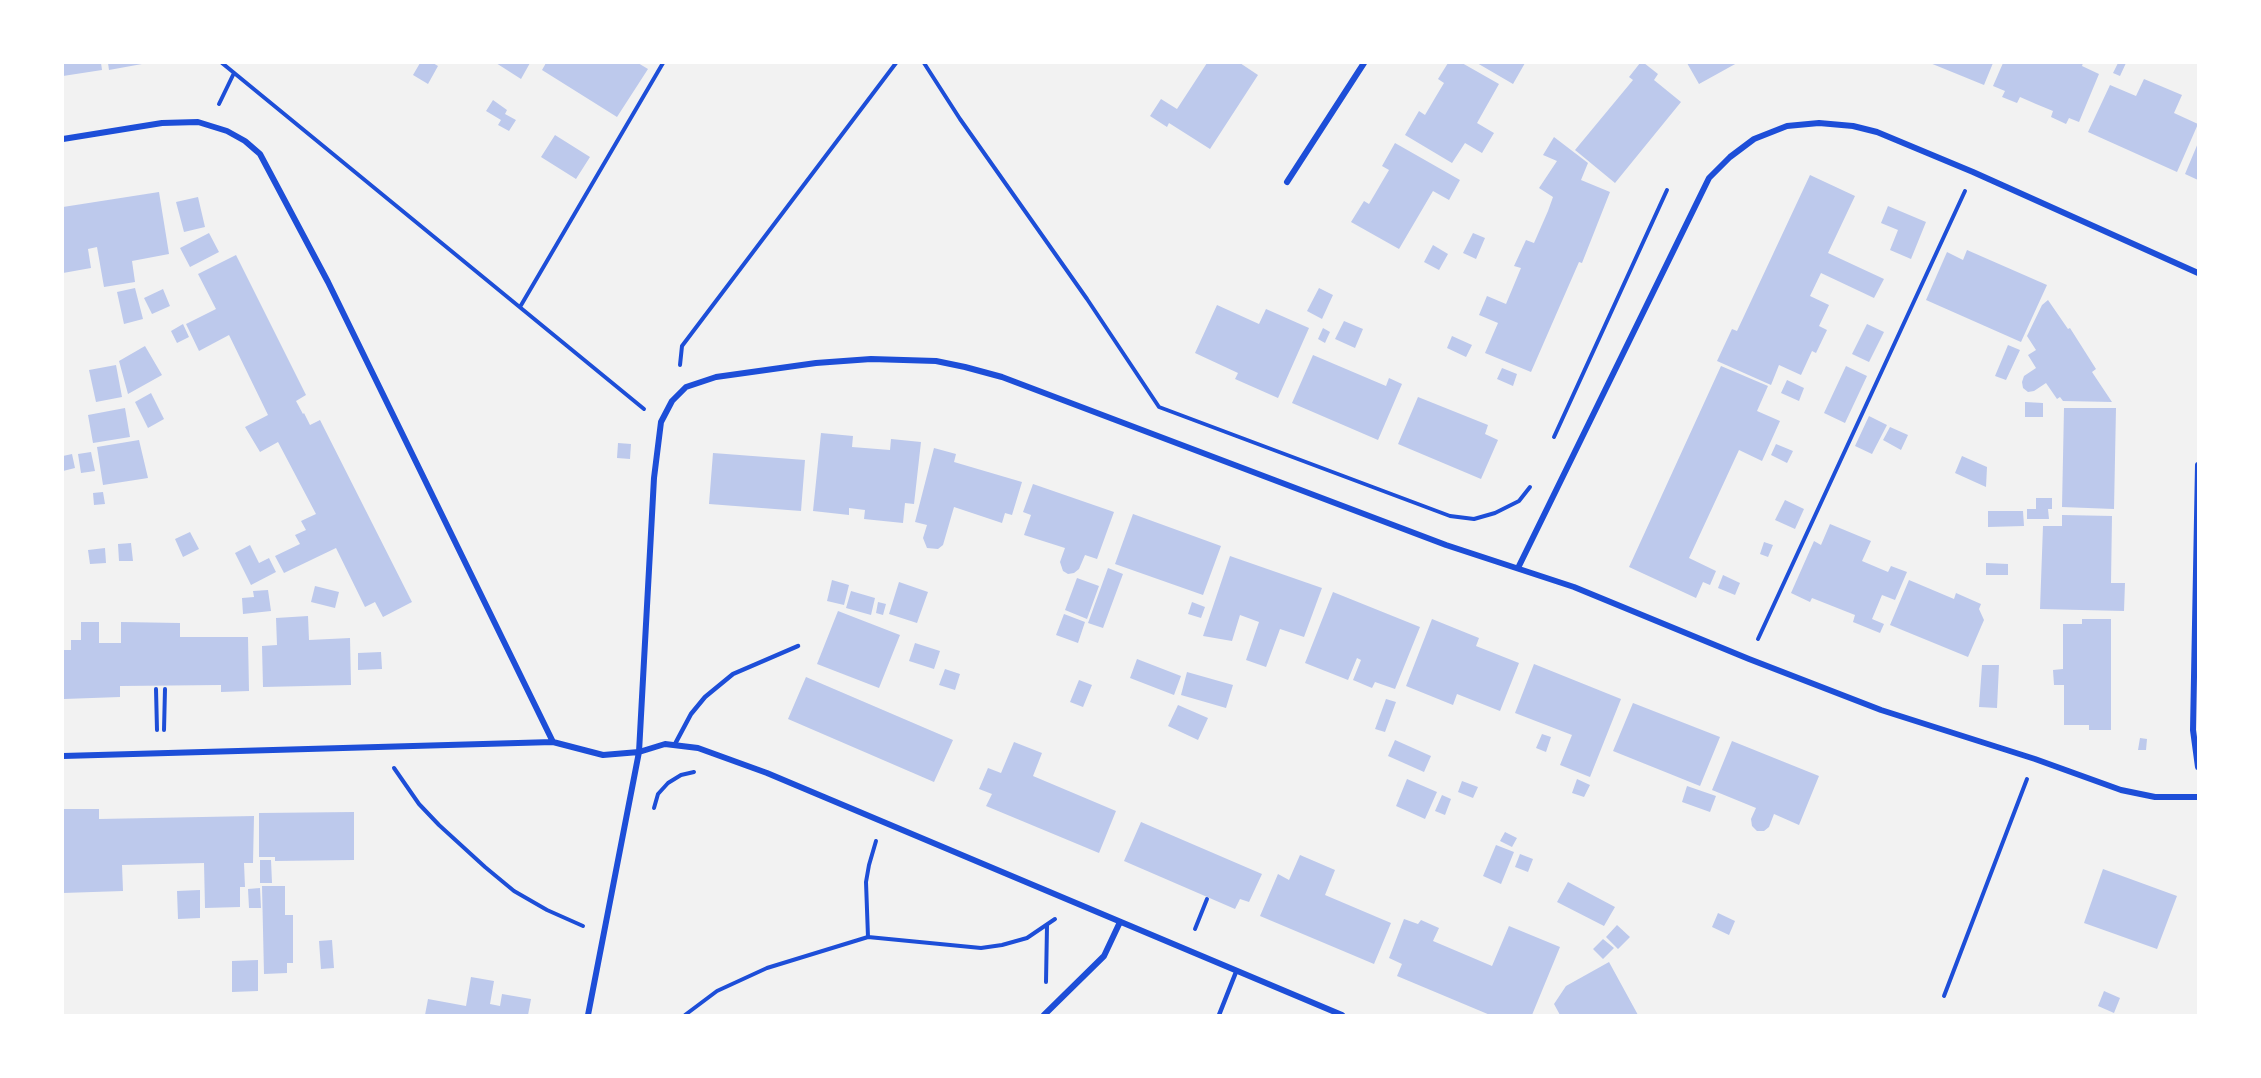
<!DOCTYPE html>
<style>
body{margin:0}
#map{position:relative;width:2261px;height:1078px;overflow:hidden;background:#f2f2f2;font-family:"Libre Baskerville",serif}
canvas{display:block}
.frame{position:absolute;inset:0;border:64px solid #fff;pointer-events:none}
</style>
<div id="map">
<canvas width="2261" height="1078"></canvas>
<div class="frame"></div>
</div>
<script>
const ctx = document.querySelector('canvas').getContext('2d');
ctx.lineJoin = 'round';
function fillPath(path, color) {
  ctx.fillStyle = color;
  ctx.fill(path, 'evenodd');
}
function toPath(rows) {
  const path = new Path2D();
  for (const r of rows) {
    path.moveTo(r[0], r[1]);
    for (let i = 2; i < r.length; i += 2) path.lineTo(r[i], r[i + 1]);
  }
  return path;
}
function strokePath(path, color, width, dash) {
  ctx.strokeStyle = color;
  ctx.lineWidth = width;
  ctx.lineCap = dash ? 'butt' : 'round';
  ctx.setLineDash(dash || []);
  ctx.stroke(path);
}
fillPath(toPath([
 [63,63,101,63,102,70,63,76],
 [108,63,142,63,142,64,109,70],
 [420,63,433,63,438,66,428,84,413,75],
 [496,63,530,63,521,79],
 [546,63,638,63,648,69,617,117,542,70],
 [1207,63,1240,63,1258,75,1210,149,1169,123,1167,127,1150,116,1161,99,1177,109],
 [1448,63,1462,63,1499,84,1477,123,1494,133,1482,153,1465,143,1452,163,1405,135,1419,111,1425,115,1435,98,1444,83,1438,79],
 [1477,63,1525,63,1513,84],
 [1640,63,1644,63,1658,74,1654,80,1681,102,1615,183,1575,150,1633,80,1629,77],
 [1687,63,1737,63,1699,84],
 [1930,63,1993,63,1984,85],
 [2003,63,2083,63,2082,66,2099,74,2079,122,2069,118,2066,124,2051,117,2053,111,2036,104,2020,97,2017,103,2002,97,2005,91,1993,86],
 [2118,63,2126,63,2120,76,2113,73],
 [2144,79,2182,95,2174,113,2198,124,2177,172,2088,132,2110,85,2136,96],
 [493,100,507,110,505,114,516,120,509,131,498,125,501,120,486,111],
 [555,135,590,157,576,179,541,157],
 [1554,137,1588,163,1581,180,1610,192,1582,263,1579,262,1531,372,1485,353,1498,323,1479,315,1487,296,1506,304,1521,268,1514,266,1526,240,1534,243,1548,211,1553,197,1539,188,1557,161,1543,155],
 [1395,143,1460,180,1449,200,1433,191,1399,249,1351,222,1364,201,1369,204,1389,170,1382,166],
 [2198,143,2198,180,2185,174],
 [1810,175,1855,196,1828,253,1884,279,1874,298,1821,273,1810,296,1829,305,1819,326,1827,330,1816,353,1812,351,1801,375,1779,365,1771,385,1717,361,1732,329,1737,331],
 [159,192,169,254,132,261,135,282,104,287,97,247,88,249,91,268,63,273,63,207],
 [198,197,205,227,184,232,176,202],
 [1888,206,1926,222,1911,259,1890,250,1898,230,1881,223],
 [209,233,219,252,190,267,180,248],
 [1473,233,1485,238,1476,259,1463,253],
 [1433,245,1448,254,1439,270,1424,262],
 [1967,250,2047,285,2021,342,1926,300,1947,252,1963,260],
 [236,255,306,395,296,401,303,414,304,413,310,425,320,420,412,602,383,617,375,602,365,607,336,548,284,573,275,556,300,544,295,535,306,530,301,521,316,514,278,442,260,452,245,427,268,415,229,335,199,351,186,324,216,309,198,274],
 [135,288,143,319,124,324,117,292],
 [1319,288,1333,295,1322,319,1307,311],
 [163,289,170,306,152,314,144,298],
 [2048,300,2068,329,2070,328,2096,369,2092,372,2112,402,2063,401,2060,397,2057,399,2046,383,2034,391,2028,392,2023,388,2022,382,2024,376,2036,368,2028,355,2036,350,2027,336,2042,305],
 [1217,305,1259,324,1266,309,1309,328,1278,398,1235,379,1238,373,1195,353],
 [1344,321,1363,329,1355,348,1335,339],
 [183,324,189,337,177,343,171,331],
 [1867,324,1884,332,1869,362,1852,354],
 [1323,328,1330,332,1325,343,1318,339],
 [1452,336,1472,345,1466,357,1447,348],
 [2008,345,2020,350,2006,380,1995,376],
 [145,346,162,375,128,394,119,361],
 [1313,355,1386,386,1389,378,1402,384,1378,440,1292,403],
 [116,365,122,397,96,402,89,370],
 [1721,366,1768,386,1757,411,1780,421,1762,461,1739,450,1689,558,1716,571,1710,585,1703,582,1696,598,1629,567],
 [1846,366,1867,376,1845,423,1824,413],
 [1502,368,1517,374,1513,386,1497,379],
 [1787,380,1804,388,1799,401,1781,393],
 [151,393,164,419,148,428,135,402],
 [1418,397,1488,425,1485,434,1498,440,1481,479,1398,444],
 [2025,402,2043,403,2043,417,2025,417],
 [125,408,130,437,93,443,88,415],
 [2064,408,2116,408,2114,509,2062,507],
 [1869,416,1887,425,1872,454,1855,446],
 [1890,427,1908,435,1901,450,1883,440],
 [821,433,853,436,852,447,890,450,891,439,921,442,914,504,905,503,903,523,864,519,865,510,849,508,849,515,813,511],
 [139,440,148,478,103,485,97,447],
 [618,443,631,444,630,459,617,458],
 [1776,444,1793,451,1787,463,1771,455],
 [934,448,956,454,954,462,1022,482,1012,515,1005,513,1002,523,954,507,943,545,938,549,927,548,923,538,927,525,915,522],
 [91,452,95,471,81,473,78,454],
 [713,453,805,460,801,511,709,504],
 [72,454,75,468,63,471,63,456],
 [1962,456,1987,467,1986,487,1955,473],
 [1033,484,1114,512,1097,559,1085,555,1079,569,1074,573,1068,574,1063,571,1060,562,1065,548,1024,535,1031,515,1023,512],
 [103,492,105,504,94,505,93,493],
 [2036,498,2052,498,2052,509,2048,509,2049,519,2027,519,2027,509,2036,509],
 [1785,500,1804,509,1795,529,1775,520],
 [1988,511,2023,511,2024,526,1988,527],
 [1133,514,1221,546,1203,595,1115,564],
 [2062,515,2112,516,2111,583,2125,583,2124,611,2040,609,2043,526,2062,526],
 [1830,524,1871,541,1862,561,1888,572,1891,566,1907,572,1895,600,1882,595,1872,619,1884,624,1880,633,1853,622,1855,615,1812,598,1810,602,1791,593,1814,541,1821,545],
 [190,532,199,549,183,557,175,539],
 [1764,542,1773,545,1768,557,1760,554],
 [131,543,133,561,119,561,118,544],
 [250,545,259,563,269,558,276,572,251,585,235,553],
 [105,548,106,563,90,564,88,550],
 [1230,556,1322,588,1304,637,1280,629,1266,667,1246,660,1259,622,1240,615,1232,641,1203,636],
 [1986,563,2008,564,2008,575,1986,575],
 [1108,568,1123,574,1103,628,1088,623],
 [1723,575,1740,583,1735,595,1718,588],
 [1077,578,1099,586,1087,619,1065,610],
 [832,580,849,585,844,605,827,601],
 [1909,580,1954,599,1956,593,1981,604,1979,609,1984,620,1968,657,1890,625],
 [899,582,928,592,917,623,889,614],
 [315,586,339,592,335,608,311,602],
 [268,590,271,611,243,614,242,598,254,597,253,591],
 [851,591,875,598,871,615,846,608],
 [1333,592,1420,627,1395,689,1375,682,1372,688,1353,680,1361,660,1357,658,1348,680,1305,663],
 [878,602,886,604,883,615,876,613],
 [1192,602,1205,607,1201,618,1188,614],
 [838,611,900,635,879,688,817,664],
 [1064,614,1085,622,1078,643,1056,635],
 [308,616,309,640,350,638,351,685,263,687,262,646,277,645,276,618],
 [1432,619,1479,638,1476,646,1519,663,1500,711,1457,694,1453,705,1406,686],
 [2082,619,2111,619,2111,730,2089,730,2089,725,2064,725,2064,685,2054,685,2053,670,2063,669,2063,624,2082,624],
 [81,622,99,622,99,643,121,643,121,622,180,623,180,637,248,637,249,691,221,692,221,685,120,686,120,697,64,699,63,650,71,650,71,640,81,640],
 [915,643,940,651,934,669,909,661],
 [381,652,382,669,358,670,358,653],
 [1137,659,1181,676,1174,695,1130,678],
 [1534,664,1621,699,1590,777,1560,765,1572,735,1515,713],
 [1982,665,1999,665,1997,708,1979,707],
 [945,669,960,674,955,690,939,685],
 [1187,672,1233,685,1226,708,1181,695],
 [806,677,953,740,934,782,788,719],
 [1079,680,1092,685,1083,707,1070,702],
 [1386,699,1396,702,1385,732,1375,729],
 [1633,703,1720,737,1700,786,1613,751],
 [1178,705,1208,718,1198,740,1168,726],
 [1542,734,1551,737,1546,752,1536,748],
 [2140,738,2147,739,2146,750,2138,750],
 [1395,740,1431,756,1424,772,1388,756],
 [1732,741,1819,776,1799,825,1774,814,1769,827,1764,831,1757,831,1752,826,1751,819,1756,808,1712,790],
 [1014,742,1042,753,1033,776,1116,811,1099,853,986,806,992,794,979,789,988,768,1001,773],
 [1407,779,1437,792,1425,819,1396,806],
 [1577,779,1590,785,1584,797,1572,793],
 [1462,781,1478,787,1473,798,1458,792],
 [1687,786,1716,796,1710,812,1682,802],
 [1442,795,1451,799,1445,815,1435,811],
 [63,809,99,809,99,819,254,816,253,863,244,863,245,887,240,887,240,907,205,908,204,863,122,865,123,891,63,893],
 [354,812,354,860,275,861,275,857,259,857,259,813],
 [1141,822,1262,874,1249,902,1240,899,1235,909,1124,861],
 [1505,832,1517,838,1512,847,1500,841],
 [1496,845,1514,852,1501,884,1483,876],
 [1520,854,1533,859,1528,872,1515,867],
 [1300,855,1335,870,1325,895,1391,923,1374,964,1260,916,1278,874,1289,880],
 [260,860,271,860,272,883,260,883],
 [2103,869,2177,896,2157,949,2084,923],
 [1568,882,1615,907,1604,926,1557,902],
 [262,886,285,886,285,915,293,915,293,963,287,963,287,973,264,974],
 [260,888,261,908,249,908,248,889],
 [200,890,200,918,178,919,177,891],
 [1718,913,1735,921,1729,935,1712,927],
 [1404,919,1418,924,1421,920,1439,928,1433,941,1492,966,1509,926,1560,947,1532,1015,1490,1015,1397,976,1402,964,1389,958],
 [1617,925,1630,937,1618,949,1606,937],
 [1603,939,1614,948,1603,959,1593,949],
 [332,940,334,968,321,969,319,941],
 [258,960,258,991,232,992,232,961],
 [1609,962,1638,1015,1560,1015,1554,1004,1566,986],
 [471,977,494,981,490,1004,500,1006,502,994,531,999,528,1015,425,1015,428,999,466,1006],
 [2104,991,2120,998,2114,1013,2098,1006]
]), '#bdc9ec');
strokePath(toPath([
 [222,63,644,409],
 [924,63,960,119,1087,299,1159,407,1450,516,1474,519,1495,513,1519,501,1530,487],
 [219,104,234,73],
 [520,307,663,63],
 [680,365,682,346,896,63],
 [1554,437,1667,190],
 [1758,639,1965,191],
 [156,689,157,730],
 [164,730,165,689],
 [394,768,419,804,439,825,485,867,514,891,547,910,583,926],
 [654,808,658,794,668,783,681,775,694,772],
 [1195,929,1207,899],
 [868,937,866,882,869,865,876,841],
 [1046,982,1047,926],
 [1944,996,2027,779],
 [685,1015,717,991,767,968,868,937,981,948,1002,945,1027,938,1055,919]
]), '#1d4ed8', 4);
strokePath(toPath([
 [675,744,691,714,705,697,733,674,798,646],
 [1219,1015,1236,972]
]), '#1d4ed8', 4.5);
strokePath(toPath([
 [63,139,162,123,198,122,227,131,245,141,260,154,328,282,553,742],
 [1287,182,1364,63],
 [2198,465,2193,730,2198,767],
 [1518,568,1709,178,1730,157,1754,139,1787,126,1819,123,1853,126,1877,132,1973,172,2198,273],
 [63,756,553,742,603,755,639,752,665,744,698,748,767,773,1342,1015],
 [588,1015,639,752,654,478,661,422,672,401,686,387,716,377,816,363,871,359,936,361,965,367,1002,377,1446,545,1574,587,1749,659,1881,710,2035,759,2121,790,2155,797,2198,797],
 [1044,1015,1104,956,1120,922]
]), '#1d4ed8', 6);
</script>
